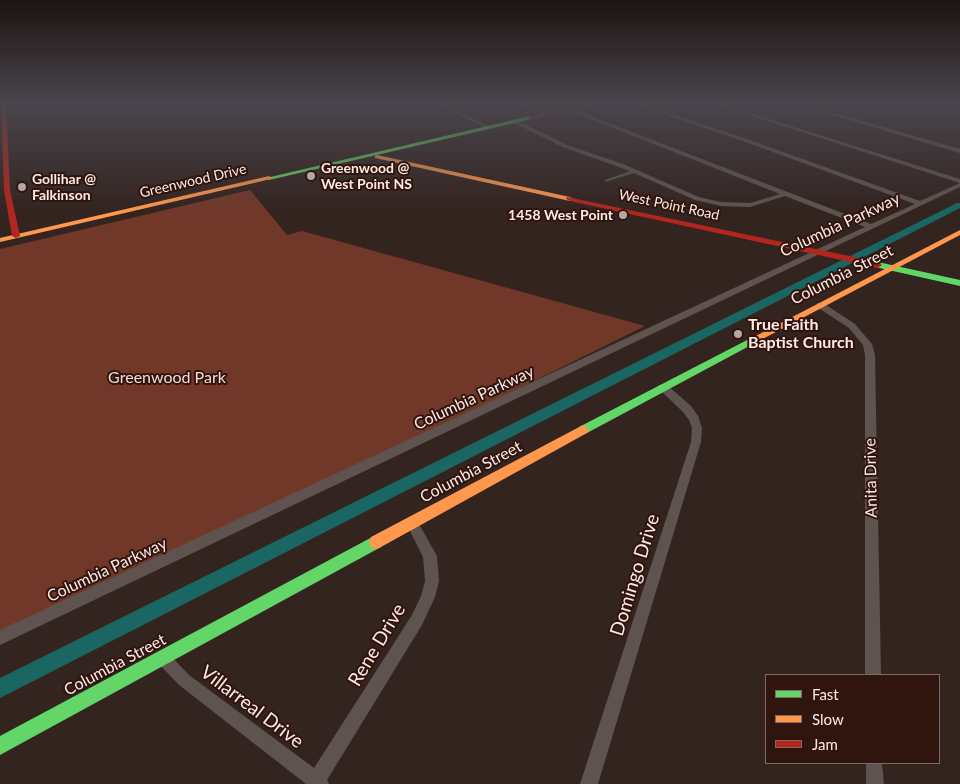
<!DOCTYPE html>
<style>
body{margin:0}
#map{position:relative;width:960px;height:784px;overflow:hidden;background:#33241f;font-family:Lato,sans-serif}
canvas{display:block}
.legend{position:absolute;left:765px;top:674px;width:175px;height:90px;box-sizing:border-box;background:#30150e;border:1px solid #826a64;margin:0;padding:6px 9px;list-style:none;font-size:15px;color:#feeae5}
.legend li{display:flex;align-items:center;gap:10px;height:25px}
.legend b{width:25px;border:1px solid #826a64}
</style>
<div id="map">
<canvas width="960" height="784"></canvas>
<ul class="legend">
<li><b style="height:6px;background:#63d668"></b>Fast</li>
<li><b style="height:6px;background:#ff974d"></b>Slow</li>
<li><b style="height:6px;background:#b3261e"></b>Jam</li>
</ul>
</div>
<script>
const ctx = document.querySelector('canvas').getContext('2d');
ctx.lineJoin = 'round';
function fillPath(path, color) {
  ctx.fillStyle = color;
  ctx.fill(path, 'evenodd');
}
function toPath(rows) {
  const path = new Path2D();
  for (const r of rows) {
    path.moveTo(r[0], r[1]);
    for (let i = 2; i < r.length; i += 2) path.lineTo(r[i], r[i + 1]);
  }
  return path;
}
function strokePath(path, color, width, dash) {
  ctx.strokeStyle = color;
  ctx.lineWidth = width;
  ctx.lineCap = dash ? 'butt' : 'round';
  ctx.setLineDash(dash || []);
  ctx.stroke(path);
}
function write(font, color, halo, rows, align = 'center') {
  ctx.font = font + ' Lato,sans-serif';
  ctx.lineWidth = 4;
  ctx.setLineDash([]);
  ctx.textBaseline = 'middle';
  ctx.strokeStyle = halo;
  ctx.fillStyle = color;
  for (const [text, x, y, turn = 0] of rows) {
    ctx.save();
    ctx.translate(x, y);
    ctx.rotate((+turn || 0) * Math.PI / 180);
    ctx.textAlign = isNaN(turn) ? turn : align;
    if (halo) ctx.strokeText(text, 0, 0);
    ctx.fillText(text, 0, 0);
    ctx.restore();
  }
}
fillPath(toPath([
 [250,190,287,235,302,231,645,326,0,645,0,249]
]), '#713829');
fillPath(toPath([
 [957,203,960,203,960,208,0,698,0,678,957,203]
]), '#1a6663');
fillPath(toPath([
 [437,103,442,103,491,128,487,129,437,103],
 [517,103,522,103,549,115,545,116,517,103],
 [632,103,638,103,747,139,920,201,960,183,960,187,0,645,0,630,865,227,785,196,750,207,721,206,695,200,634,173,605,182,605,180,630,171,563,147,514,123,514,121,518,121,567,145,623,164,699,197,721,202,750,203,780,194,568,110,572,109,871,224,915,204,743,141,632,103],
 [712,103,718,103,960,179,960,183,712,103],
 [793,103,799,103,960,149,960,153,793,103],
 [817,303,823,303,855,324,872,344,875,355,881,675,865,675,865,355,863,345,849,328,817,307,817,303],
 [663,384,667,385,691,406,698,416,702,428,701,442,598,784,580,784,691,442,692,428,689,420,683,412,659,389,658,387,659,385,663,384],
 [412,517,416,519,437,556,439,581,435,597,422,625,327,780,329,784,306,784,179,685,158,663,155,658,158,653,163,650,168,653,189,675,314,768,412,615,421,596,425,581,423,557,406,523,408,519,412,517],
 [866,763,882,763,884,784,866,784,866,763]
]), '#5e534f');
fillPath(toPath([
 [530,116,532,119,269,180,266,178,530,116],
 [878,262,960,280,960,286,875,267,874,265,878,262],
 [751,338,756,341,755,343,587,433,579,433,577,430,579,427,751,338],
 [376,535,381,537,383,542,381,547,0,755,0,736,376,535]
]), '#63d668');
fillPath(toPath([
 [377,155,570,197,574,199,570,201,375,158,375,156,377,155],
 [269,176,272,178,271,179,0,242,0,238,269,176],
 [960,230,960,235,755,343,751,344,746,341,960,230],
 [583,425,587,427,589,430,587,433,381,547,376,549,371,547,369,542,371,537,583,425]
]), '#ff974d');
fillPath(toPath([
 [1,103,6,103,10,190,20,236,16,238,12,236,4,190,1,103],
 [592,103,600,103,530,120,527,118,592,103],
 [567,197,878,262,882,265,878,268,570,201,566,199,567,197]
]), '#b3261e');
const sky = ctx.createLinearGradient(0, 0, 0, 212);
sky.addColorStop(0, '#1c1411');
sky.addColorStop(0.49, '#4a454d');
sky.addColorStop(1, '#4a454d00');
ctx.fillStyle = sky;
ctx.fillRect(0, 0, 960, 212);
for (const [x, y, r, color] of [
 [311,176,5,"#b7a5a0"],
 [22,187,5,"#b7a5a0"],
 [623,215,5,"#b7a5a0"],
 [738,334,5,"#b7a5a0"]
]) {
  const dot = new Path2D();
  dot.arc(x, y, r, 0, 2 * Math.PI);
  ctx.fillStyle = color;
  ctx.fill(dot);
  strokePath(dot, '#30150e', 2);
}
write('bold 14px', '#feeae5', '#30150e', [
 ["Greenwood @",321,168],
 ["West Point NS",321,184],
 ["Gollihar @",32,179],
 ["Falkinson",32,195],
 ["1458 West Point",613,215,"right"]
], 'left');
write('14px', '#feeae5', '#30150e', [
 ["Greenwood Drive",193,181,-13],
 ["West Point Road",669,205,12]
]);
write('16px', '#feeae5', '#30150e', [
 ["Columbia Parkway",840,225,-25],
 ["Columbia Street",842,275,-27],
 ["Columbia Parkway",474,398,-25],
 ["Columbia Street",471,472,-28],
 ["Anita Drive",871,478,-91],
 ["Columbia Parkway",107,570,-25],
 ["Columbia Street",115,665,-28]
]);
write('bold 16px', '#feeae5', '#30150e', [
 ["True Faith",748,325],
 ["Baptist Church",748,343]
], 'left');
write('16px', '#f6dbd4', '#30150e', [
 ["Greenwood Park",167,378]
]);
write('19px', '#feeae5', '#30150e', [
 ["Domingo Drive",635,575,-73],
 ["Rene Drive",377,645,-59],
 ["Villarreal Drive",252,707,37]
]);
</script>
